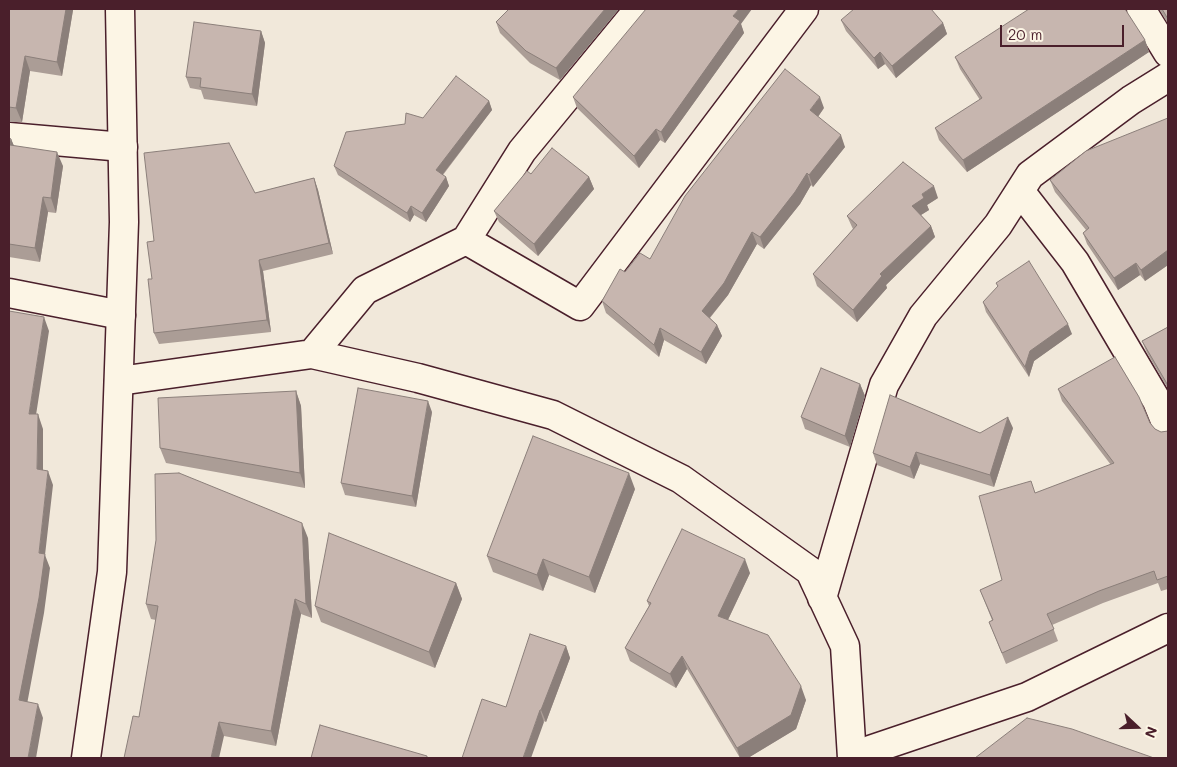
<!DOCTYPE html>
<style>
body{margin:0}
#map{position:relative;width:1177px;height:767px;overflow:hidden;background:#f1e8da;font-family:Mali,sans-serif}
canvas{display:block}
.frame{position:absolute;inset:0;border:10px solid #4a1f2b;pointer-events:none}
.north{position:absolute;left:1112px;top:702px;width:50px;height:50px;-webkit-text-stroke:4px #fcf5e5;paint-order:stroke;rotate:111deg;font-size:14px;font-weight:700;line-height:20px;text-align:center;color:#4a1f2b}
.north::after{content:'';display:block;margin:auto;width:18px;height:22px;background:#4a1f2b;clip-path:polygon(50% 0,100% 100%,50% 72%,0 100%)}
.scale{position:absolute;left:1000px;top:25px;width:124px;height:22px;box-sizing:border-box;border:2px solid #4a1f2b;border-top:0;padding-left:6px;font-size:15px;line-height:18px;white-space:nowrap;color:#4a1f2b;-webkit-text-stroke:4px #fcf5e5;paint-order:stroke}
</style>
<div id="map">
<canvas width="1177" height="767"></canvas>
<div class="frame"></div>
<div class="north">N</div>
<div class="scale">20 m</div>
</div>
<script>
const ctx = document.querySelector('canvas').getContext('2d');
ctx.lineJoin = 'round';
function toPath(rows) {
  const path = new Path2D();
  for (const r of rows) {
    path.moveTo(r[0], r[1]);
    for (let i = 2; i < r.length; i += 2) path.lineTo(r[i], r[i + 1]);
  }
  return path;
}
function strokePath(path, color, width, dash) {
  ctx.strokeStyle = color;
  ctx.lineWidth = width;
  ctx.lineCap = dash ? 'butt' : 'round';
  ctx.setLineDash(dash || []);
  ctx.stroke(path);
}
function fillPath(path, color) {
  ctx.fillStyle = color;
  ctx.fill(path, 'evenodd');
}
const minor = toPath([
 [1141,9,1168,53],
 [9,137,123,147],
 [1020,191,1075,262,1157,401,1168,428],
 [466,240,580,306,804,9],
 [9,293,121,315],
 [312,354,365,290,466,240,522,151,639,9],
 [119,381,312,354,418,378,553,415,681,479,810,571,845,646,852,758],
 [822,598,884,385,923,316,998,225,1030,175,1131,100,1168,77]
]);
const major = toPath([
 [86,758,112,572,124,222,120,9],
 [866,758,870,750,1027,697,1168,628]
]);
strokePath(minor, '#4a1f2b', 31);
strokePath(major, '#4a1f2b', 31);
strokePath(minor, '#fcf5e5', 28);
strokePath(major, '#fcf5e5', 28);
fillPath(toPath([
 [9,9,73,9,73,10,62,76,30,71,22,122,9,122],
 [619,9,560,80,530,63,500,33,496,22],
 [1159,9,1168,9,1168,24],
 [841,20,943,23,947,34,896,78,885,64,878,69,846,31],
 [741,24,744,33,665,143,660,140,639,168,577,108,573,97],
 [261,31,265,43,257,106,204,99,201,90,190,88,186,77],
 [1145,40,1149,52,967,172,939,140,935,128,980,100,960,69,955,57],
 [489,101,492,110,443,175,446,177,449,186,426,222,414,215,410,222,338,175,334,166,405,124,423,118],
 [824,108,818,117,845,147,813,187,811,185,800,204,764,249,757,244,728,295,710,318,717,325,722,336,706,364,664,340,659,357,606,313,602,301,625,272,650,259],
 [1168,118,1168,265,1145,281,1140,275,1118,290,1087,244,1083,233,1086,230,1055,192,1050,180],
 [9,138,11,139,14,146,63,166,56,213,48,212,40,262,9,257],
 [531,174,589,177,594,189,538,256,499,222,494,211],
 [314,178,318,190,333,254,263,271,271,332,159,344,154,333,152,279,154,241,255,193],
 [938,198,927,205,929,210,921,215,931,226,935,237,886,285,887,288,857,322,817,286,813,274,853,229,852,227,847,216],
 [996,283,1072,334,1034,361,1029,377,986,312,983,302,998,287],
 [1168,327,1168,389,1147,353,1142,341],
 [860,384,865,396,850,447,805,429,801,417],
 [1058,389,1150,423,1155,429,1161,432,1168,431,1168,589,1161,591,1158,583,1103,603,1052,625,1058,641,1006,664,989,622,992,620,980,590,1002,580,1036,493,1111,465,1062,401],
 [296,391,301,406,305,488,166,463,160,448],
 [432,412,416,507,345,495,341,483],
 [1013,428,994,487,920,464,914,479,877,465,873,453,980,433],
 [635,489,595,593,549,575,543,591,493,572,487,556],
 [308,538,312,618,301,614,276,746,224,736,139,717,156,620,151,619,146,604],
 [750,573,728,620,806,700,796,729,748,758,740,758,687,669,676,688,630,661,625,648,649,606,647,601],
 [456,583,462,599,435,668,321,622,315,606],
 [566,646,570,658,546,722,506,707]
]), '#ab9d96');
fillPath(toPath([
 [66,9,73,9,73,10,62,76,57,62],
 [605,9,619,9,560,80,556,68],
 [739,9,752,9,741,24,744,33,665,143,661,132,733,16],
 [943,23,947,34,896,78,892,66],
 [261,31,265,43,257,106,252,94],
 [1145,40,1149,52,967,172,963,160],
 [880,52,885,64,878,69,874,58],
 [25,56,30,71,22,122,16,108],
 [820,97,824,108,814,122,810,110],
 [489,101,492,110,439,179,436,170],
 [656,129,660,140,639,168,634,156],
 [841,135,845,147,813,187,809,175],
 [11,139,17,153,10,145],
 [57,152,63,166,56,213,51,198],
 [807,173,811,185,800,204,764,249,760,237],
 [446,177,449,186,426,222,422,213],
 [589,177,594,189,538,256,534,244],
 [314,178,318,190,333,254,329,243],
 [934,186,938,198,927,205,929,210,916,218,912,206,922,194],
 [43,197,48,212,40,262,35,248],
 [411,206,414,215,410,222,407,213],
 [931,226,935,237,886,285,887,288,857,322,853,310,880,274],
 [752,232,757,244,728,295,706,322,702,311],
 [1168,250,1168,265,1145,281,1141,270],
 [259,260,263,271,271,332,267,320],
 [1136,263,1140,275,1118,290,1114,278],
 [44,317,49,331,34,428,29,414],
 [1068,324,1072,334,1034,361,1029,377,1025,367,1030,351],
 [717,325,722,336,706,364,701,352],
 [660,328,664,340,659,357,654,345],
 [860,384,865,396,850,447,845,436],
 [296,391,301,406,305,488,300,473],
 [428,401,432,412,416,507,412,496],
 [38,414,43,429,43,484,37,469],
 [1008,417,1013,428,994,487,990,475],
 [916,452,920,464,914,479,910,467],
 [48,471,53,485,45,555,50,568,44,613,25,715,19,700,39,553],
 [629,473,635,489,595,593,589,577],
 [302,523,308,538,312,618,306,604],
 [543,559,549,575,543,591,537,575],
 [745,559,750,573,723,630,718,616],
 [456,583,462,599,435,668,429,652],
 [295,599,301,614,276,746,271,731],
 [566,646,570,658,546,722,541,710],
 [682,656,687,669,676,688,670,674],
 [801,686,806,700,796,729,748,758,740,758,737,748],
 [38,704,43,718,36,758,28,758],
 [540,710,544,722,531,758,523,758],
 [219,722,224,736,219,758,211,758]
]), '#8b7f7a');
const building = toPath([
 [9,9,66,9,57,62,25,56,16,108,9,107,9,9],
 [509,9,605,9,556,68,526,51,496,22,509,9],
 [646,9,739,9,733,16,740,21,661,132,656,129,634,156,573,97,646,9],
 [854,9,931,9,943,23,892,66,880,52,874,58,841,20,854,9],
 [1029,9,1125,9,1145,40,963,160,935,128,982,98,955,57,1029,9],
 [1162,9,1168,9,1168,19,1162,9],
 [194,22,261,31,252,94,200,87,201,78,186,77,194,22],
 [785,69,820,97,810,110,841,135,809,175,807,173,795,192,760,237,752,232,724,283,702,311,717,325,701,352,660,328,654,345,602,301,620,269,625,272,640,253,650,259,685,196,785,69],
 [456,76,489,101,436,170,446,177,422,213,411,206,407,213,334,166,346,132,405,124,406,113,423,118,456,76],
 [1168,118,1168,250,1141,270,1136,263,1114,278,1083,233,1089,228,1050,180,1086,151,1168,118],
 [9,138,11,139,10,145,57,152,51,198,43,197,35,248,9,244,9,138],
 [229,143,255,193,314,178,329,243,259,260,267,320,154,333,148,279,152,279,147,242,154,241,144,153,229,143],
 [552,148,589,177,534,244,494,211,527,171,531,174,552,148],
 [903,162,934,186,922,194,924,198,912,206,931,226,880,274,882,276,853,310,813,274,857,225,847,216,903,162],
 [1029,261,1068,324,1030,351,1025,367,983,302,998,286,996,283,1029,261],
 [9,311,44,317,29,414,38,414,37,469,48,471,39,553,45,554,39,598,19,700,38,704,28,758,9,758,9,311],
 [1168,327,1168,386,1166,382,1142,341,1168,327],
 [1115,357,1139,397,1150,423,1155,429,1161,432,1168,431,1168,576,1157,580,1154,571,1099,591,1047,614,1054,629,1002,653,989,622,993,620,980,590,1002,580,979,496,1031,481,1035,493,1114,463,1058,389,1115,357],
 [821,368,860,384,845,436,801,417,821,368],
 [358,388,428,401,412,496,341,483,358,388],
 [296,391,300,473,160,448,158,398,296,391],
 [890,395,980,433,1008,417,990,475,916,452,910,467,873,453,890,395],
 [533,436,629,473,589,577,543,559,537,575,487,556,533,436],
 [179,473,302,523,306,604,295,599,271,731,219,722,211,758,124,758,133,716,139,717,158,606,146,604,156,540,155,474,179,473],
 [682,529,745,559,718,616,768,635,801,686,791,715,737,748,682,656,670,674,625,648,651,603,647,601,682,529],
 [329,533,456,583,429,652,315,606,329,533],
 [530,634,566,646,541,710,540,710,523,758,462,758,482,699,506,707,530,634],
 [1027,718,1072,729,1154,758,975,758,1027,718],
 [320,725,427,756,427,758,311,758,320,725]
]);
fillPath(building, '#c7b6af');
strokePath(building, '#8b7f7a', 1);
</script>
